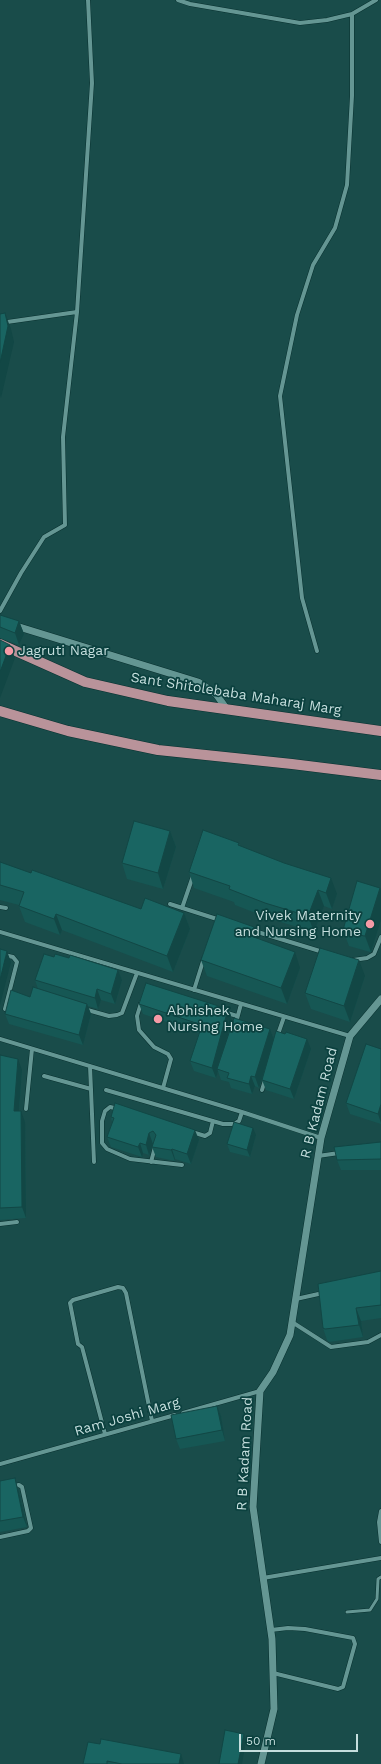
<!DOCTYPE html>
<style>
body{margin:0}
#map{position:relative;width:381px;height:1764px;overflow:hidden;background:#194c4a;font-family:"Work Sans",sans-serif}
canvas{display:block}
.scale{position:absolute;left:239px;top:1734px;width:119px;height:18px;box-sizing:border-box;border:2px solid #c5dedd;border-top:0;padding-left:5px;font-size:12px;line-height:14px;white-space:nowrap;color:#c5dedd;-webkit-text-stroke:3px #0b413f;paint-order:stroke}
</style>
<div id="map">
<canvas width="381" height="1764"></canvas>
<div class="scale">50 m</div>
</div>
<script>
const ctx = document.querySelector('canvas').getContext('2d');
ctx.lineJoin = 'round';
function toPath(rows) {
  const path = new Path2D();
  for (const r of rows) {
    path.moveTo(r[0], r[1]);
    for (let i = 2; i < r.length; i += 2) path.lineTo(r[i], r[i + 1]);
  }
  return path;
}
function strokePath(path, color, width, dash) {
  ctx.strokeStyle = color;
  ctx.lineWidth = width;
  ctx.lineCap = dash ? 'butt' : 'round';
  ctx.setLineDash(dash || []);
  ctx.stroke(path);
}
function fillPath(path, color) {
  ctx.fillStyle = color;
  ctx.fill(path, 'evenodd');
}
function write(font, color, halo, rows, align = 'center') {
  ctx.font = font + ' "Work Sans",sans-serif';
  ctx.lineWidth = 3.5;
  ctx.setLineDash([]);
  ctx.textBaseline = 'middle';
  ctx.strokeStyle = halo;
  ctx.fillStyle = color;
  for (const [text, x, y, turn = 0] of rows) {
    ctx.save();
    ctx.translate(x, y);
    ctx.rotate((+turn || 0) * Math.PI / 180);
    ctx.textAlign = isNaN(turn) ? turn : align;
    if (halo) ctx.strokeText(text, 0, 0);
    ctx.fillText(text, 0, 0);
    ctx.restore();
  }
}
const service = toPath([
 [347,1612,370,1610,377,1599,378,1579,381,1577]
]);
const minor = toPath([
 [178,0,190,4,300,23,327,20,352,14,376,0],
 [0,323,77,312],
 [0,611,21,573,44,537,65,525,63,437,77,312,92,83,88,0],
 [317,651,302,598,280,396,297,315,313,265,335,228,347,185,352,96,352,14],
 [170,904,220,920],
 [0,907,6,908],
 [182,908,193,876],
 [251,930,323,952],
 [0,932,350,1036],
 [0,954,13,957,17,962,5,1009],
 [353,960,367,958,374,954,381,937],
 [194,990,204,958],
 [141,1003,137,1016,139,1030,154,1047,168,1054,171,1059,163,1088],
 [84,1009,109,1016,117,1015,122,1013,137,973],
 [224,1012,237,1016],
 [237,1019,241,1004],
 [277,1037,284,1017],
 [0,1039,242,1112,321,1138],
 [90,1066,94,1162],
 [44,1076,91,1089],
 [106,1090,223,1124,234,1124,239,1121,242,1112],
 [262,1090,265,1080],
 [26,1109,32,1049],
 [119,1109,110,1107,105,1111,102,1121,102,1143,107,1149,130,1159,182,1165],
 [192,1132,205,1136,210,1133,213,1121],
 [318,1156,339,1153],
 [151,1162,155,1147],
 [0,1224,17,1222],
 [296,1299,323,1293],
 [292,1322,331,1347,368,1342,381,1335],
 [183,1413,260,1391],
 [105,1434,82,1347,78,1344,70,1303,73,1300,118,1287,123,1288,126,1293,152,1421],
 [0,1464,175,1415],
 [381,1511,379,1522,381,1542],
 [0,1537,28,1531,31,1528,22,1487,19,1485,13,1486],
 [263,1578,381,1558],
 [271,1630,288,1628,305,1629,353,1638,355,1644,343,1687,338,1689,273,1673]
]);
const tertiary = toPath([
 [0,621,198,682,216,694,226,708],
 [261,1764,274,1709,272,1639,253,1507,260,1391,273,1372,290,1335,321,1138,350,1036,381,999]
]);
const primary = toPath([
 [0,644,85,682,168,701,381,731],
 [0,711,68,731,158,750,292,764,381,775]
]);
strokePath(service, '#08302f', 4);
strokePath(minor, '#08302f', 5);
strokePath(tertiary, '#08302f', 8);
strokePath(primary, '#08302f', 11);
strokePath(service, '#649693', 3);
strokePath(minor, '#649693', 4);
strokePath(tertiary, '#649693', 7);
strokePath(primary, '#b9939a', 10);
fillPath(toPath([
 [0,615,19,621,24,634,19,645,0,638],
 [170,831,176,847,163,889,127,879,122,863],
 [239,843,240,846,337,894,332,909,324,906,314,932,271,919,235,905,234,902,194,888,189,872],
 [0,862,31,873,141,909,184,913,190,929,173,972,62,930,60,935,25,922,19,906,19,905,0,900],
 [380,888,381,890,381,920,371,952,370,952,349,946,343,930],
 [254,927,259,938,300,968,287,1004,207,976,201,960],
 [54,957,69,958,118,970,122,980,115,1004,101,1000,98,1009,88,1006,91,1014,83,1045,9,1024,5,1014,30,997,38,989,35,980],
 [365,976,350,1022,311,1009,305,993],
 [139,1004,228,1009,232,1020,223,1051,270,1029,274,1040,259,1088,255,1086,252,1094,231,1088,229,1082,221,1080,218,1071,216,1078,194,1071,190,1061,199,1033,143,1014],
 [285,1034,311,1049,294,1099,266,1090,262,1080],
 [381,1049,381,1124,350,1114,346,1103],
 [0,1055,22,1070,19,1111,25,1122,26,1218,0,1220],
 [111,1117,199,1140,191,1164,175,1159,175,1161,156,1157,152,1147,153,1143,149,1155,143,1153,142,1157,111,1147,107,1137,112,1122],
 [256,1135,250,1157,230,1152,227,1144],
 [381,1142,381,1170,341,1170,337,1160],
 [381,1271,381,1318,361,1321,363,1337,329,1342,327,1340,323,1328],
 [217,1406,221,1416,225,1441,180,1449,176,1439],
 [15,1478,18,1489,27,1527,0,1532,0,1481],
 [88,1742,184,1764,83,1764]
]), '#165754');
fillPath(toPath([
 [5,313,11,329,14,342,1,398,0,395,0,363],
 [19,621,24,634,19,645,15,633],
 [10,645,15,658,0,698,0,672],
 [170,831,176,847,163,889,158,873],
 [331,878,337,894,332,909,326,893],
 [380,888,381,890,381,920,371,952,365,936],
 [318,890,324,906,314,932,308,916],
 [184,913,190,929,173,972,167,956],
 [56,914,62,930,60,935,54,919],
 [254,927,260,943,251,936],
 [7,951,11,962,0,1005,0,980],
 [295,952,300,968,287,1004,281,988],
 [359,960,365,976,350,1022,344,1006],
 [118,970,122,980,115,1004,111,994],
 [97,989,101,1000,98,1009,95,998],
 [87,1004,91,1014,83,1045,79,1035],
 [228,1009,232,1020,218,1070,217,1069,218,1071,216,1078,212,1068],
 [270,1029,274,1040,259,1088,255,1077],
 [307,1039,311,1049,294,1099,290,1089],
 [18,1059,22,1070,18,1122,14,1111],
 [251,1076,255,1086,252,1094,249,1084],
 [381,1104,381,1123,378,1114],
 [21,1111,25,1122,26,1218,22,1207],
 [253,1128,256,1135,250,1157,247,1150],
 [195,1130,199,1140,191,1164,187,1154],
 [149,1133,153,1144,149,1155,146,1145],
 [140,1143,143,1153,142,1157,138,1147],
 [172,1149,175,1159,175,1161,171,1150],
 [356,1308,361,1321,363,1337,359,1325],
 [217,1406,221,1416,225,1441,222,1430],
 [15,1478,18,1489,27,1527,23,1517],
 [244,1734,246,1741,242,1764,238,1764],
 [181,1754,184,1764,179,1764]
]), '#124745');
const building = toPath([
 [5,313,8,326,0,363,0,314,5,313],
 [0,615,19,621,15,633,0,627,0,615],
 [0,640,10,645,0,672,0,640],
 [134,821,170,831,158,873,122,863,134,821],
 [203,830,239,843,238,845,284,863,331,878,326,893,318,890,308,916,265,903,229,889,230,886,189,872,203,830],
 [0,862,31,873,32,870,141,909,145,898,184,913,167,956,56,914,54,919,19,906,24,892,0,885,0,862],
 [357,881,380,888,365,936,364,936,343,930,357,881],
 [217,914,254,927,251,936,295,952,281,988,201,960,217,914],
 [320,948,359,960,344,1006,305,993,320,948],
 [0,949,7,951,0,980,0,949],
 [44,954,54,957,55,954,69,958,70,955,118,970,111,994,97,989,95,998,35,980,44,954],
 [146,983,228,1009,212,1068,190,1061,202,1025,139,1004,146,983],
 [33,987,87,1004,79,1035,5,1014,11,990,30,997,33,987],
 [234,1018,270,1029,255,1077,251,1076,249,1084,227,1078,229,1073,217,1069,234,1018],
 [276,1031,285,1034,286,1032,307,1039,290,1089,262,1080,276,1031],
 [366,1044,381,1049,381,1104,378,1114,346,1103,366,1044],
 [0,1055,18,1059,14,1111,21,1111,22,1207,0,1208,0,1055],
 [115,1103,195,1130,187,1154,172,1149,171,1150,152,1147,156,1135,153,1131,149,1133,146,1145,140,1143,138,1147,107,1137,114,1118,111,1117,115,1103],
 [234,1122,253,1128,247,1150,227,1144,234,1122],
 [381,1142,381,1159,337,1160,334,1147,381,1142],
 [381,1271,381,1305,356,1308,359,1325,325,1329,323,1328,318,1284,381,1271],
 [217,1406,222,1430,176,1439,171,1415,217,1406],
 [15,1478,23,1517,0,1521,0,1481,15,1478],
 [225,1730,244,1734,238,1764,219,1764,225,1730],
 [101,1739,181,1754,179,1764,122,1764,107,1761,107,1764,83,1764,88,1742,100,1744,101,1739]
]);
fillPath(building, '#196562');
strokePath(building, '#124745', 1);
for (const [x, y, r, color] of [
 [9,651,5,"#f49aa6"],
 [370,924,5,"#f49aa6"],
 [158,1019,5,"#f49aa6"]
]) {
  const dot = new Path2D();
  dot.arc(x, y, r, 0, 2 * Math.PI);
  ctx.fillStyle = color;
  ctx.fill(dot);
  strokePath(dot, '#0b413f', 1.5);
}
write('14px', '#c5dedd', '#0b413f', [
 ["Jagruti Nagar",18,651],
 ["Vivek Maternity",361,916,"right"],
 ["and Nursing Home",361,932,"right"],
 ["Abhishek",167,1011],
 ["Nursing Home",167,1027]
], 'left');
write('14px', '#c5dedd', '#0b413f', [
 ["Sant Shitolebaba Maharaj Marg",236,694,9],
 ["R B Kadam Road",319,1103,-76],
 ["Ram Joshi Marg",127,1417,-16],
 ["R B Kadam Road",245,1454,-87]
]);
</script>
